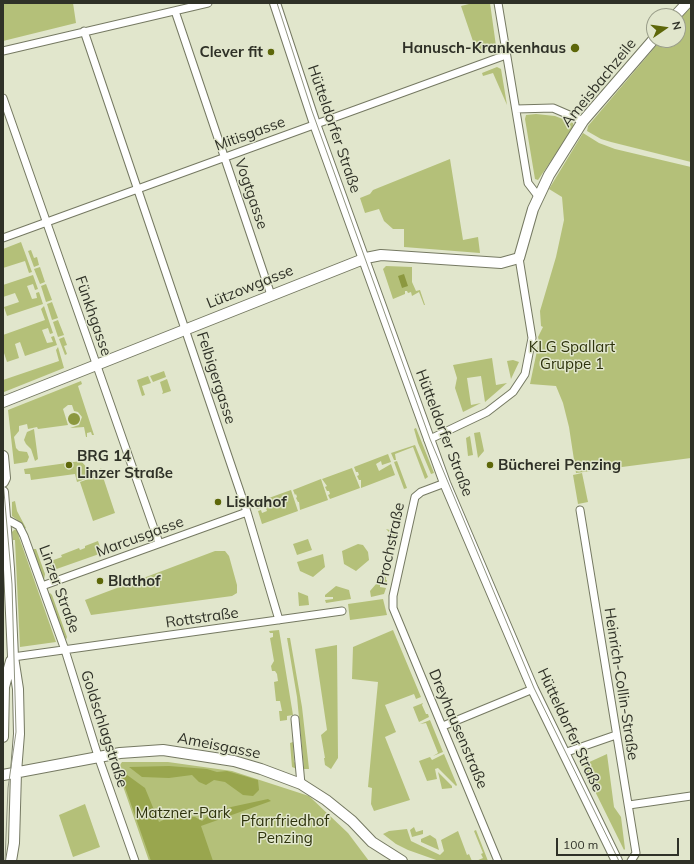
<!DOCTYPE html>
<meta charset="utf-8">
<style>
body{margin:0}
#map{position:relative;width:694px;height:864px;overflow:hidden;background:#e1e6cc;font-family:Mulish,sans-serif}
canvas{display:block}
.frame{position:absolute;inset:0;border:4px solid #2f3127;pointer-events:none}
.north{position:absolute;left:646px;top:8px;width:40px;height:40px;box-sizing:border-box;background:#e1e6cc;border:1px solid #9a9e8a;border-radius:50%;rotate:77deg;font-size:11px;font-weight:700;line-height:16px;text-align:center;color:#2f3127}
.north::after{content:'';display:block;margin:auto;width:14px;height:18px;background:#5d6709;clip-path:polygon(50% 0,100% 100%,50% 72%,0 100%)}
.scale{position:absolute;left:556px;top:838px;width:123px;height:18px;box-sizing:border-box;border:2px solid #2f3127;border-top:0;padding-left:5px;font-size:12px;line-height:14px;white-space:nowrap;color:#2f3127;-webkit-text-stroke:3px #e1e6cc;paint-order:stroke}
</style>
<div id="map">
<canvas width="694" height="864"></canvas>
<div class="frame"></div>
<div class="north">N</div>
<div class="scale">100 m</div>
</div>
<script>
const ctx = document.querySelector('canvas').getContext('2d');
ctx.lineJoin = 'round';
function fillPath(path, color) {
  ctx.fillStyle = color;
  ctx.fill(path, 'evenodd');
}
function toPath(rows) {
  const path = new Path2D();
  for (const r of rows) {
    if (r.length === 3) {
      path.moveTo(r[0] + r[2], r[1]);
      path.arc(r[0], r[1], r[2], 0, 2 * Math.PI);
      continue;
    }
    path.moveTo(r[0], r[1]);
    for (let i = 2; i < r.length; i += 2) path.lineTo(r[i], r[i + 1]);
  }
  return path;
}
function strokePath(path, color, width, dash) {
  ctx.strokeStyle = color;
  ctx.lineWidth = width;
  ctx.lineCap = dash ? 'butt' : 'round';
  ctx.setLineDash(dash || []);
  ctx.stroke(path);
}
function write(font, color, halo, rows, align = 'center') {
  ctx.font = font + ' Mulish,sans-serif';
  ctx.lineWidth = 3;
  ctx.setLineDash([]);
  ctx.textBaseline = 'middle';
  ctx.strokeStyle = halo;
  ctx.fillStyle = color;
  for (const [text, x, y, turn = 0] of rows) {
    ctx.save();
    ctx.translate(x, y);
    ctx.rotate((+turn || 0) * Math.PI / 180);
    ctx.textAlign = isNaN(turn) ? turn : align;
    if (halo) ctx.strokeText(text, 0, 0);
    ctx.fillText(text, 0, 0);
    ctx.restore();
  }
}
fillPath(toPath([
 [3,3,73,3,76,23,3,41],
 [473,3,490,3,496,46,477,53,461,6],
 [691,7,691,162,611,142,601,139,587,131,588,126,661,40,678,40,678,21],
 [497,67,501,69,507,105,493,73,483,76,482,73],
 [536,114,555,116,573,123,574,127,538,180,535,179,525,119,526,115],
 [583,133,599,143,615,149,691,167,691,458,576,473,569,427,563,403,556,386,530,384,539,341,538,337,543,327,541,326,540,311,556,257,564,220,562,197,549,189],
 [450,159,463,240,478,237,480,253,404,247,404,229,393,229,384,221,379,209,365,213,360,198,370,194,373,190],
 [21,242,32,272,29,273,25,261,3,268,3,249],
 [31,250,34,258,37,257,39,265,34,267,28,251],
 [386,266,412,267,412,282,416,291,420,290,425,305,424,305,419,292,412,296,411,292,408,293,407,291,405,291,405,294,393,299,383,269],
 [40,267,45,282,40,284,34,269],
 [33,275,38,289,35,290,33,284,27,286,32,299,37,298,36,293,39,292,43,304,7,316,4,307,19,302,15,293,3,297,3,285],
 [46,284,52,300,46,302,41,286],
 [52,302,58,318,52,320,47,304],
 [44,306,53,333,50,334,48,328,42,330,47,343,53,342,51,337,54,336,57,345,25,356,20,342,15,344,19,358,7,362,3,350,3,335,45,320,41,309],
 [58,320,64,335,58,337,53,322],
 [64,337,67,345,64,346,67,354,65,355,59,339],
 [58,347,64,368,4,392,3,380,59,361,56,350],
 [492,358,496,385,507,383,485,402,481,376,467,378,471,405,481,403,463,412,455,388,457,378,453,365],
 [513,360,519,362,511,379,507,361],
 [164,371,166,377,153,382,150,376],
 [148,376,151,383,142,386,145,395,142,396,137,380],
 [167,379,171,391,162,394,163,392,160,382],
 [81,381,82,384,78,386,94,435,92,435,91,432,87,433,87,437,86,437,84,427,70,428,79,425,82,417,78,412,74,411,72,405,68,405,63,409,68,425,38,429,37,427,28,429,27,424,19,426,19,431,14,437,16,448,19,451,27,452,29,457,27,462,14,464,8,410],
 [416,428,434,473,431,474,418,443,414,429],
 [34,429,38,459,35,461,31,449,26,444,24,440,27,432],
 [480,432,484,451,478,458,474,433],
 [470,436,473,455,468,456,466,438],
 [415,445,428,477,425,479,413,447,395,454,396,460,394,460,391,453],
 [388,454,391,462,382,465,381,461,376,464,379,471,391,464,395,475,361,488,361,480,359,480,357,476,359,475,358,472,356,472,354,467],
 [81,461,89,470,97,472,101,468,103,473,77,482,75,474,31,480,30,474,25,474,24,469],
 [397,461,407,488,404,489,394,462],
 [352,468,360,488,330,499,328,495,330,494,329,491,327,491,325,487,327,486,322,479],
 [582,473,588,502,578,504,573,475],
 [102,474,115,513,93,521,80,482],
 [321,479,328,500,300,510,299,502,298,502,296,498,297,497,296,494,295,495,293,490],
 [291,490,298,511,262,524,258,511,261,510,262,513,267,511,264,503,259,505,260,508,257,509,255,503],
 [15,501,17,511,26,528,24,529,20,522,12,516,12,502],
 [17,529,19,537,56,642,20,647,15,540,13,540,12,532,14,530],
 [386,529,397,532,393,548,390,537,392,535],
 [308,539,312,550,297,555,293,544],
 [98,541,102,553,48,572,45,563,62,557,61,555,79,548,80,550,85,548,85,546],
 [358,544,363,545,368,552,369,560,356,571,344,564,342,551],
 [33,549,36,549,45,574,44,580,41,577],
 [215,551,225,551,229,556,237,585,237,593,232,596,91,615,85,600],
 [323,554,325,567,313,577,300,571,297,562],
 [383,576,386,577,386,580,387,580,386,585,380,583,380,587,386,588,384,594,371,597,370,591],
 [336,586,349,590,351,599,326,603,325,600,333,599,333,597,325,597,325,595],
 [298,592,308,596,309,605,299,606],
 [50,593,52,595,67,637,66,640,48,594],
 [383,599,387,615,350,620,348,604],
 [279,630,293,715,287,716,287,720,280,721,279,711,282,711,280,701,276,701,274,682,278,681,277,674,275,671,272,671,271,666,274,661,270,638,273,637,273,633,270,633,269,631],
 [393,630,421,697,416,699,414,694,385,705,396,732,385,737,410,800,374,811,371,804,372,788,368,787,378,682,352,679,353,647],
 [287,638,290,638,302,707,309,769,304,769,297,697],
 [337,645,338,758,331,769,325,765,324,758,325,758,321,735,327,730,315,649],
 [423,703,422,705,426,714,428,714,429,717,419,722,413,707],
 [430,720,443,752,433,756,438,753,426,723,420,724],
 [293,742,294,762,297,764,297,769,292,767,290,743],
 [444,754,457,785,456,786,438,768,435,769,437,779,427,781,419,761,430,757,432,760],
 [607,754,614,807,621,817,625,849,624,850,584,769,585,764],
 [122,762,168,762,232,771,309,796,348,833,369,861,149,861,117,769],
 [438,772,452,786,452,788,442,789],
 [85,804,100,847,73,857,59,815],
 [414,827,416,832,423,830,423,834,412,837,410,830],
 [407,829,411,841,440,855,444,851,441,840,458,831,467,855,469,854,472,861,439,861,408,850,396,844,383,834,389,831],
 [476,830,488,861,476,861,483,858,481,854,483,853,474,831],
 [430,835,436,839,439,850,421,842,421,839]
]), '#b4c079');
fillPath(toPath([
 [169,766,207,769,217,772,227,771,258,780,259,790,253,796,243,795,225,782,214,780,206,785,199,782,192,775,169,778,142,777,129,767],
 [123,772,145,788,159,822,172,816,195,817,202,821,208,816,231,807,268,799,271,801,201,826,213,861,151,861,120,773]
]), '#99a64e');
fillPath(toPath([
 [404,274,408,286,402,288,398,276],
 [74,419,6]
]), '#8c9840');
const street = toPath([
 [498,3,528,183,538,196],
 [175,11,271,295],
 [84,31,247,512,279,620],
 [3,51,208,3],
 [3,98,159,543],
 [516,109,553,108,583,121],
 [3,238,506,55],
 [428,440,487,412,513,392,525,374,532,338,519,258],
 [445,483,421,492,415,497,393,596,393,608,498,861],
 [580,510,636,853,631,861],
 [6,519,19,526,24,536,65,650,98,756,135,861],
 [42,586,247,512],
 [13,657,342,611],
 [295,719,301,784],
 [443,726,533,689],
 [564,753,616,735],
 [629,805,691,796]
]);
const secondary = toPath([
 [275,3,315,124,445,483,533,689,617,861],
 [675,16,687,3],
 [3,402,366,258,381,255,501,263,519,258,533,209,549,175,583,121,654,39],
 [3,456,5,478,3,482],
 [3,492,9,569,13,657,18,689,19,734,16,772,14,843,11,861],
 [3,737,4,687,11,661],
 [3,775,120,753,163,750,234,761,261,769,301,784,326,800,352,821,372,842,402,861]
]);
strokePath(street, '#757962', 9);
strokePath(secondary, '#757962', 12);
strokePath(street, '#fff', 7);
strokePath(secondary, '#fff', 10);
strokePath(toPath([
 [277,3,312,111,430,439,534,688,619,861],
 [3,480,12,584,16,732,8,788,5,861]
]), '#909481', 1);
for (const [x, y, r, color] of [
 [575,48,5,"#5d6709"],
 [271,52,4,"#5d6709"],
 [69,465,4,"#5d6709"],
 [490,465,4,"#5d6709"],
 [218,502,4,"#5d6709"],
 [100,581,4,"#5d6709"]
]) {
  const dot = new Path2D();
  dot.arc(x, y, r, 0, 2 * Math.PI);
  ctx.fillStyle = color;
  ctx.fill(dot);
  strokePath(dot, '#e1e6cc', 1.5);
}
write('bold 15px', '#2f3127', '#e1e6cc', [
 ["Hanusch-Krankenhaus",566,48,"right"],
 ["Clever fit",263,52,"right"],
 ["BRG 14",77,456],
 ["Linzer Straße",77,473],
 ["Bücherei Penzing",498,465],
 ["Liskahof",226,502],
 ["Blathof",108,581]
], 'left');
write('15px', '#2f3127', '#e1e6cc', [
 ["Ameisbachzeile",599,83,-51],
 ["Hütteldorfer Straße",334,129,71],
 ["Mitisgasse",250,134,-20],
 ["Vogtgasse",251,194,71],
 ["Lützowgasse",250,287,-22],
 ["Fünkhgasse",93,316,71],
 ["Felbigergasse",216,378,72],
 ["Hütteldorfer Straße",444,433,69],
 ["Marcusgasse",140,537,-20],
 ["Prochstraße",391,544,-78],
 ["Linzer Straße",59,589,70],
 ["Rottstraße",202,618,-8],
 ["Heinrich-Collin-Straße",621,684,81],
 ["Goldschlagstraße",104,729,72],
 ["Dreyhausenstraße",458,729,67],
 ["Hütteldorfer Straße",570,730,65],
 ["Ameisgasse",219,746,11]
]);
write('15px', '#2e330d', '#e1e6cc', [
 ["KLG Spallart",572,347],
 ["Gruppe 1",572,364],
 ["Matzner-Park",183,813],
 ["Pfarrfriedhof",285,821],
 ["Penzing",285,838]
]);
</script>
